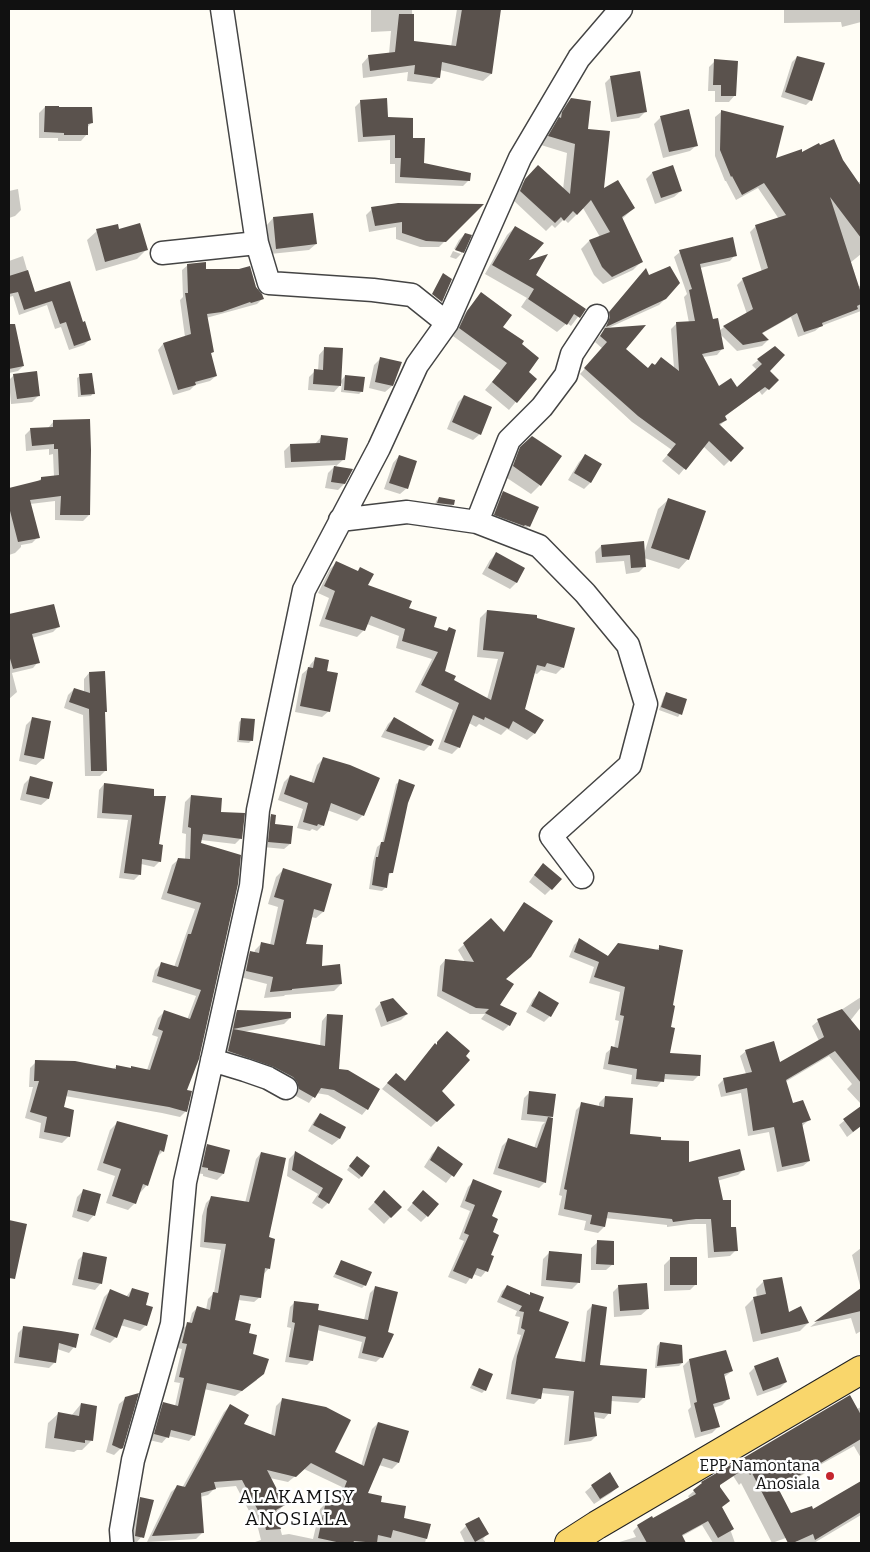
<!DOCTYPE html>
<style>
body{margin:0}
#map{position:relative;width:870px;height:1552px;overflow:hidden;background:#fffdf5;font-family:Bitter,serif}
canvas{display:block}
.frame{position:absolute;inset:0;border:10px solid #111;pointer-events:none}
</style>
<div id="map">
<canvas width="870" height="1552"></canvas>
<div class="frame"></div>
</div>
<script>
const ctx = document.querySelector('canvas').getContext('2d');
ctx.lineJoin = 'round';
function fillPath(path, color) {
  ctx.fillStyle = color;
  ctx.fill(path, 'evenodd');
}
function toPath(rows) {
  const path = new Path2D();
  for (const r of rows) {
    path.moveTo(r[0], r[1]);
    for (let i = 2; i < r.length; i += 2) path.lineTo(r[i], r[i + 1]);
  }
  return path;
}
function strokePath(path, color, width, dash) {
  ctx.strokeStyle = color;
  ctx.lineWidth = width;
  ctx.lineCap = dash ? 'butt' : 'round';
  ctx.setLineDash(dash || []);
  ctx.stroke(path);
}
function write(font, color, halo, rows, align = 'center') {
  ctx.font = font + ' Bitter,serif';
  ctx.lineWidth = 5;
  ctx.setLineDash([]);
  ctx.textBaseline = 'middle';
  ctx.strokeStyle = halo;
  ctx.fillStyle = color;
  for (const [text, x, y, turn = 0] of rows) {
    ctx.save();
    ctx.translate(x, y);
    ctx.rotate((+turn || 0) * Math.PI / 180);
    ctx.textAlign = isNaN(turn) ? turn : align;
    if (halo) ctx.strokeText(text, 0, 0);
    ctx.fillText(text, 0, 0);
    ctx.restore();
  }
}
fillPath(toPath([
 [371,9,412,9,413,42,451,47,457,9,500,9,491,74,483,81,440,70,439,77,432,84,407,81,408,72,363,78,362,64,369,56,389,54,391,31,371,32],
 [784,9,861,9,861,22,842,27,841,22,784,23],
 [797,57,811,100,806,105,781,97,792,62],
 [715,61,735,95,729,102,715,102,715,91,708,91,709,67],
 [611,77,645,112,639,118,611,122,605,83],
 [571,99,587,130,602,191,634,208,622,219,641,262,633,270,603,284,594,275,581,249,589,241,600,237,583,208,568,223,564,219,555,228,552,225,546,231,512,199,517,189,530,175,563,190,567,153,541,145,562,108],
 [361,101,387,118,411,139,423,164,469,180,463,186,395,183,395,164,390,164,390,140,358,142,355,107],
 [45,107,91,123,87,128,87,134,81,141,58,141,58,138,39,138,39,113],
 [721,112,774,159,802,153,842,161,857,183,861,181,861,254,850,263,858,287,861,285,861,311,821,326,815,331,798,337,791,317,761,334,768,340,762,346,737,351,719,333,722,349,717,355,703,357,719,388,737,389,757,370,752,365,775,347,768,371,777,380,762,395,759,391,724,417,726,420,719,426,742,448,724,466,703,446,679,475,662,461,672,450,632,422,580,374,603,349,595,342,605,329,602,330,605,324,604,319,640,275,665,299,659,305,606,329,624,349,647,369,656,364,674,368,671,329,676,324,689,323,684,297,687,294,674,257,680,252,735,255,730,261,700,268,712,320,719,331,724,327,747,314,737,285,743,279,762,272,750,232,756,226,779,219,758,188,736,200,726,181,725,181,715,156,715,117],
 [661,117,697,145,690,151,663,158,654,124],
 [672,166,681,191,674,197,655,204,646,179,652,173],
 [18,189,21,210,15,216,9,218,9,191],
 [481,205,439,247,420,247,396,239,396,227,369,232,366,215,372,209],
 [273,218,316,244,309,250,270,254,267,225],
 [515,227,524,263,534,275,584,309,571,326,567,323,557,332,521,307,527,298,485,274,507,235],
 [118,230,146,250,137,259,96,271,87,240,97,231],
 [465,234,462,252,461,254,461,251,454,249,459,240],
 [453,251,461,254,456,259,450,257],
 [23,256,34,294,69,283,82,324,90,339,84,345,69,350,61,327,55,329,47,305,19,315,13,296,9,297,9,261],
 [188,265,255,287,262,299,257,304,206,318,213,352,210,354,216,376,210,381,195,385,190,390,173,395,158,350,163,344,185,337,180,300,183,297,182,270],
 [481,294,502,327,520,345,527,372,535,379,509,410,485,390,501,371,453,336,460,320],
 [15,331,23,366,18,371,9,373,9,333],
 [325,348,340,382,345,376,362,391,359,394,341,392,342,383,334,392,308,390,309,377,315,371,318,371,319,355],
 [380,359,392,386,385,392,369,388,374,365],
 [14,375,39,395,32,402,11,404,9,380],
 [80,376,93,393,91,396,78,397,77,378],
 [464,396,480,434,473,440,447,429,458,402],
 [54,421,89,515,83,521,55,520,55,501,30,504,38,537,32,543,21,545,21,547,15,553,9,555,9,490,37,482,42,478,54,477,53,454,49,455,49,449,26,451,25,435,30,430,48,428],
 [322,436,344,459,335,467,344,484,338,490,325,488,328,473,336,465,285,468,284,451,290,445,315,444],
 [532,437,540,485,531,494,504,476,511,458],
 [399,456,407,488,400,494,384,489,393,463],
 [585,456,600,465,590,483,584,489,568,480,579,462],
 [503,493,529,526,523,532,489,521,497,499],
 [439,498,453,505,450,508,435,506,436,501],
 [668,500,688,559,679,569,644,558,645,566,639,572,626,574,624,561,596,563,595,552,601,546,644,554,658,509],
 [496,554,523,569,516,583,510,589,482,574,490,560],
 [337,562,367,585,408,609,433,628,443,671,453,681,487,699,498,659,477,657,480,618,487,611,563,667,556,674,541,670,537,674,534,673,524,710,534,734,527,740,507,729,501,735,479,724,476,727,469,723,459,747,452,754,438,749,453,710,415,692,432,659,396,648,399,636,367,624,364,630,357,637,319,626,329,598,318,593,330,569],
 [13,615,58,627,53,632,32,638,38,662,33,668,12,673,17,692,9,699,9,616],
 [316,658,325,672,329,711,322,717,295,712,302,674,309,668,310,665],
 [89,673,106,711,104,713,106,770,100,776,85,776,83,715,64,708,68,695,74,689,84,693,84,679],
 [667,693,680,714,678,717,659,710,664,696],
 [394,718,430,745,424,751,381,737,388,724],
 [32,719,43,759,36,765,19,761,26,725],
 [242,719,251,741,249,743,237,742,239,722],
 [323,759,363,815,357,821,327,810,323,825,317,831,312,829,310,831,297,828,303,809,278,800,284,782,290,776,311,783,317,765],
 [30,778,48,799,41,805,20,800,24,784],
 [400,781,407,802,391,873,387,877,386,887,382,891,369,889,373,862,377,847,382,843,396,784],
 [104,784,153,790,160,861,154,867,141,864,140,874,134,880,119,878,128,820,97,818,99,790],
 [191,796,219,813,241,838,235,844,201,840,200,844,239,856,186,1091,186,1111,180,1117,162,1113,65,1096,63,1108,73,1111,68,1137,62,1143,39,1138,41,1123,25,1118,33,1087,29,1087,30,1068,36,1062,113,1069,117,1066,130,1069,132,1067,147,1070,158,1037,152,1035,158,1018,164,1012,187,1020,196,996,152,982,155,970,161,964,174,967,195,909,161,899,172,865,179,859,185,860,186,834,182,833,185,802],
 [271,816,274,825,290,844,284,849,263,847,266,821],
 [283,870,331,885,323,912,316,918,311,917,305,945,321,967,341,984,334,991,285,995,284,996,264,998,267,984,240,977,244,959,250,953,254,954,255,950,262,943,270,945,278,907,268,904,276,877],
 [537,871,551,889,545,895,529,882],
 [524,903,498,1005,509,1025,503,1031,481,1019,485,1014,470,1014,437,996,440,966,445,960,465,962,458,950,491,919,503,933],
 [580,939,607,957,618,944,656,950,660,947,671,1006,669,1054,699,1075,693,1081,663,1079,657,1087,631,1084,632,1075,603,1069,606,1053,612,1048,614,1048,619,1021,615,1020,620,992,589,983,594,967,569,957,574,945],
 [539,993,550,1016,544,1022,526,1012,533,999],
 [861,997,861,1007,850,1021,861,1034,861,1104,847,1089,852,1084,829,1056,785,1082,792,1105,809,1120,802,1126,809,1161,803,1166,777,1172,769,1132,748,1136,741,1093,721,1097,718,1085,724,1079,746,1074,740,1056,746,1051,779,1064,819,1041,812,1026,818,1021,838,1012],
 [381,1003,407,1014,401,1020,381,1027,375,1009],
 [237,1011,290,1018,284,1024,242,1032,320,1046,322,1021,327,1015,337,1070,367,1109,362,1115,328,1095,316,1093,309,1103,223,1057,231,1018],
 [442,1038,440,1091,453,1105,431,1127,382,1089,390,1080,404,1082],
 [530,1092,552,1116,550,1119,545,1182,539,1188,493,1174,502,1146,508,1140,534,1148,542,1125,545,1122,521,1120,524,1098],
 [605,1097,629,1135,660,1141,687,1163,744,1169,738,1175,717,1181,736,1250,730,1256,708,1258,706,1224,689,1224,667,1227,667,1225,605,1218,604,1227,598,1233,584,1230,586,1221,558,1215,562,1196,559,1195,576,1110,582,1104,599,1107,599,1103],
 [861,1107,861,1126,847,1137,839,1125],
 [320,1114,344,1128,339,1139,332,1145,308,1131,314,1121],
 [117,1123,163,1151,156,1158,147,1185,140,1193,135,1203,128,1210,106,1203,115,1176,97,1170,110,1130],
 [207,1146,223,1174,217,1180,203,1176,203,1174,196,1173,201,1152],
 [438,1148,461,1164,446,1183,424,1167,432,1154],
 [261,1153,269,1268,263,1275,260,1297,254,1302,238,1300,234,1321,248,1334,257,1380,235,1396,204,1389,194,1435,189,1441,168,1436,162,1443,149,1440,158,1409,164,1403,175,1406,180,1383,174,1382,182,1349,177,1348,182,1329,189,1324,192,1313,197,1308,206,1310,208,1299,214,1293,221,1250,200,1247,202,1216,206,1203,212,1197,245,1203,256,1159],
 [295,1153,342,1180,328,1203,322,1209,312,1203,318,1194,287,1176,289,1159],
 [354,1160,362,1176,359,1179,347,1170],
 [474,1181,490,1217,490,1255,486,1271,481,1277,473,1274,466,1284,448,1277,464,1241,459,1239,470,1211,460,1207,468,1187],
 [84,1190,94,1215,88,1222,72,1217,77,1197],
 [384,1192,400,1207,384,1224,368,1209],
 [417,1198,427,1216,421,1222,407,1210],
 [598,1242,613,1264,606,1270,591,1270,591,1248],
 [861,1248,861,1331,856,1334,851,1318,810,1327,861,1289,852,1255],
 [550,1252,578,1283,572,1289,541,1286,543,1259],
 [84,1254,101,1283,95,1290,72,1285,78,1260],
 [670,1259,696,1284,690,1290,664,1291,664,1265],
 [341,1262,365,1285,362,1288,333,1277],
 [764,1281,788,1314,808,1323,800,1331,753,1342,745,1307,753,1299,757,1298,756,1289],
 [507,1286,529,1296,531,1294,553,1360,581,1362,587,1311,592,1306,599,1366,643,1398,638,1403,611,1401,609,1413,604,1419,593,1417,596,1436,591,1441,564,1445,569,1396,540,1393,540,1398,534,1404,506,1399,512,1362,521,1335,517,1334,520,1317,515,1316,517,1311,497,1302,502,1291],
 [619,1286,648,1309,641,1315,614,1317,613,1292],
 [375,1288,381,1357,376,1362,358,1358,362,1342,317,1330,312,1360,307,1365,285,1362,291,1328,287,1327,290,1307,295,1302,316,1311,364,1320,370,1293],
 [132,1289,144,1306,146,1325,140,1331,120,1325,116,1337,110,1343,90,1335,104,1297,110,1291,126,1297],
 [24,1327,74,1347,69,1353,57,1349,55,1362,49,1368,14,1363,18,1333],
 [660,1343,682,1363,679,1366,655,1368,657,1346],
 [689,1360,732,1371,723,1378,728,1399,722,1405,713,1408,718,1427,712,1433,695,1438,688,1410,691,1407,683,1366],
 [755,1367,786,1382,780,1388,757,1396,749,1373],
 [479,1370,485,1390,482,1393,470,1388,477,1372],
 [137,1395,120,1449,114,1455,106,1452,119,1404,126,1398],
 [850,1396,857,1409,861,1407,861,1458,854,1446,777,1489,791,1515,813,1511,861,1482,861,1515,814,1543,797,1543,794,1535,772,1543,741,1483,739,1485,730,1471,741,1461],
 [283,1399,333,1452,361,1466,372,1429,378,1423,398,1463,392,1469,379,1465,367,1494,403,1519,429,1525,425,1543,252,1543,261,1540,258,1528,236,1486,215,1488,208,1495,200,1497,202,1533,196,1539,147,1542,171,1492,178,1486,182,1488,224,1412,230,1406,242,1425,271,1436,276,1406],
 [304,1469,342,1487,335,1504,327,1502,320,1509,313,1539,289,1534,282,1535,276,1513,284,1505,270,1478,288,1482],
 [81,1404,91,1441,82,1450,77,1450,74,1452,45,1448,48,1423,58,1414,71,1416],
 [712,1477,721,1507,725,1515,735,1543,713,1543,702,1525,670,1543,616,1543,636,1537,633,1531,638,1526,653,1520,690,1499,688,1496,694,1491],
 [592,1486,618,1487,611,1493,594,1504,585,1492],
 [140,1498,143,1535,137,1542,130,1542,134,1504],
 [466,1526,487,1534,483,1539,486,1543,465,1543,460,1532]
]), '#0003');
fillPath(toPath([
 [462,9,501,9,492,74,442,62,440,78,414,74,415,65,370,71,368,55,395,52,399,14,414,14,414,41,456,46],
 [797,56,825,63,812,101,785,92],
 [714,59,738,61,736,96,721,96,721,85,713,85],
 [640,71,647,112,617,117,610,76],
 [387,98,388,117,413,118,413,138,425,138,424,163,471,173,470,181,400,177,401,158,395,158,395,135,363,137,360,100],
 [571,98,591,101,588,129,610,131,604,188,618,180,635,208,622,217,643,262,612,277,602,267,589,240,610,232,591,200,577,215,573,211,564,221,561,217,555,223,520,191,525,179,538,165,570,194,575,144,548,136,559,117,561,118,562,112],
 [45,106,59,106,59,107,92,107,93,123,88,124,88,135,64,135,64,133,44,132],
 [689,109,698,146,669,152,660,116],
 [721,110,784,126,776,158,802,149,802,152,819,143,820,145,834,139,843,160,861,186,861,238,830,197,861,293,861,304,857,306,858,309,822,323,823,326,804,332,797,313,762,333,769,340,743,345,723,326,753,309,742,278,768,268,755,225,786,215,764,183,742,195,732,176,731,177,720,150],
 [673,165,682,191,661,198,652,172],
 [398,203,484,204,446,242,426,241,402,233,402,222,375,226,371,207],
 [313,213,317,244,276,249,273,217],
 [140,223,148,250,105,262,96,229,118,224,119,229],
 [515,226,544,243,529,260,548,254,536,275,586,309,580,318,574,314,567,325,528,299,534,289,492,265],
 [465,233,472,235,464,253,455,250],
 [733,237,737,256,700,264,713,319,718,318,724,349,702,354,719,386,731,378,737,387,762,364,757,359,775,346,785,355,770,371,779,380,769,390,765,387,725,416,727,420,719,424,744,448,731,462,709,441,686,470,667,455,676,444,638,416,584,368,607,342,600,336,605,328,646,325,626,349,648,368,652,363,655,365,661,357,679,371,676,322,695,321,689,290,692,289,679,250],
 [206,262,206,269,239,269,250,266,256,287,262,294,264,299,251,303,250,302,222,312,207,314,214,352,211,353,217,376,195,382,196,385,178,390,163,343,191,334,185,293,188,293,187,264],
 [670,266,680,283,666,299,606,327,610,317,609,312,646,268,649,275],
 [28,270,35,292,70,281,83,322,85,321,91,340,74,346,66,322,60,324,52,301,24,310,18,292,9,294,9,276],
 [443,273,452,279,442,302,432,294],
 [481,292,512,315,503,327,524,341,522,344,539,358,529,372,537,379,517,403,492,382,507,363,459,328,467,311],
 [9,324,15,324,24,366,9,369],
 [324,347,343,348,341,386,313,384,314,369,323,370],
 [380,357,402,362,393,386,375,382],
 [37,371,40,396,17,399,13,374],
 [92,373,95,394,81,395,79,374],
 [345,375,365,377,363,392,344,390],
 [464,395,492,407,481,435,452,422],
 [90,419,91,450,90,515,60,515,61,496,30,500,40,538,18,542,9,507,9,488,41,480,41,477,59,475,58,449,54,449,54,444,32,446,30,428,53,427,53,420],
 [321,435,348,438,345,460,291,462,290,444,320,443],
 [532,436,562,456,541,486,513,466,520,447],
 [585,454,602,464,591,483,574,473],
 [399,455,417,461,408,489,389,483],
 [334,466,353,469,345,484,331,482],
 [503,491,539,507,530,527,525,525,524,526,494,515],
 [439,497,455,500,454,505,437,503],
 [668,498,706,511,689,560,651,548],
 [644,541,646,567,631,568,630,555,602,557,601,545],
 [496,552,525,568,517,583,488,568],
 [336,561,358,571,360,567,374,574,368,585,412,601,409,608,437,617,434,627,447,631,449,627,456,630,445,671,456,676,454,680,491,700,504,652,483,650,487,610,537,615,537,618,575,628,564,668,547,663,545,667,537,665,525,709,544,720,535,734,513,721,509,729,485,717,484,720,473,715,460,748,444,742,459,703,421,685,438,652,402,641,405,629,371,616,365,631,325,619,335,591,324,586],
 [54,604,60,627,32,634,40,663,13,669,9,655,9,614],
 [315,657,329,660,327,671,338,673,330,712,300,706,308,667,313,668],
 [105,671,107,712,105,712,107,771,91,771,89,709,69,702,74,688,90,693,89,672],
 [666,692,687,699,682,715,661,707],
 [32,717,51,721,44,759,24,755],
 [394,717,434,740,431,746,386,731],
 [241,718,255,719,253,741,239,740],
 [323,757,350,765,380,778,364,816,331,803,324,826,318,824,317,826,303,822,308,803,284,794,290,775,314,783],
 [30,776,53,782,49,799,26,794],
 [399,779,415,785,408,803,393,873,389,873,387,888,372,885,376,857,378,857,381,842,384,842],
 [104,783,154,789,154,796,166,796,159,844,163,845,161,862,142,859,141,875,124,873,132,815,102,813],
 [191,795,222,798,221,812,245,813,242,839,203,834,201,843,241,855,238,884,199,1059,187,1090,192,1091,187,1112,169,1107,68,1090,64,1107,74,1110,70,1137,44,1132,47,1117,30,1112,39,1081,34,1081,35,1060,75,1061,116,1069,116,1065,131,1068,131,1066,150,1070,163,1031,158,1029,164,1010,190,1019,201,990,157,976,161,962,178,967,188,934,191,934,201,903,167,893,178,858,190,859,191,828,188,827],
 [271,814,276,815,275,824,293,826,291,844,268,842],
 [543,863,562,879,552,890,534,875],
 [283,868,332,884,324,912,314,909,306,944,323,945,322,966,340,964,342,984,292,989,292,990,270,992,273,977,246,971,250,951,259,953,261,942,274,945,284,900,274,897],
 [524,902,553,921,531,957,506,979,514,984,500,1005,517,1013,510,1026,485,1013,489,1009,476,1008,442,991,445,959,474,962,463,943,491,918,504,932],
 [579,938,608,956,618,943,659,950,659,945,683,950,673,1005,675,1006,671,1027,675,1028,670,1053,701,1055,700,1076,665,1074,664,1082,636,1079,637,1069,608,1064,611,1046,618,1048,624,1016,620,1015,625,987,594,977,599,962,574,952],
 [539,991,559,1003,551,1017,531,1006],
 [393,998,408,1014,387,1022,380,1002],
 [842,1009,861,1032,861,1083,835,1051,786,1080,793,1103,803,1100,811,1120,802,1123,810,1161,782,1167,774,1127,753,1131,747,1088,726,1093,723,1078,752,1072,745,1050,774,1041,780,1062,824,1037,817,1019],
 [237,1010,291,1012,291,1018,233,1029],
 [327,1014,343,1015,339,1069,348,1070,380,1089,368,1110,334,1090,321,1088,315,1098,299,1089,297,1082,293,1077,274,1067,228,1051,233,1029,325,1046],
 [447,1031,470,1051,466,1056,470,1060,442,1091,455,1105,437,1122,387,1083,396,1073,405,1081,435,1043,437,1045,437,1042],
 [529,1091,556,1094,553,1117,527,1114],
 [605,1096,633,1098,630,1134,661,1137,661,1140,689,1141,689,1162,740,1149,745,1170,718,1177,723,1200,731,1200,731,1227,736,1227,738,1251,714,1252,711,1219,696,1219,673,1222,672,1219,608,1212,605,1227,590,1224,592,1215,564,1209,567,1190,564,1189,581,1102,604,1107],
 [861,1106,861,1126,853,1132,843,1119],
 [320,1113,346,1127,340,1139,313,1125],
 [548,1117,553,1118,546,1183,498,1168,508,1138,537,1148],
 [117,1121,168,1135,164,1152,160,1150,148,1186,143,1184,136,1204,112,1196,121,1169,103,1163],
 [207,1144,230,1150,224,1174,208,1170,208,1168,202,1167],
 [438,1146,463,1164,454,1177,430,1160],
 [295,1151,343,1179,329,1204,318,1197,323,1188,292,1170],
 [261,1152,286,1158,269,1237,275,1239,270,1269,265,1268,261,1298,240,1295,235,1320,251,1324,249,1333,257,1335,253,1354,269,1359,264,1374,242,1391,207,1383,195,1436,171,1430,169,1438,154,1434,163,1402,178,1406,184,1378,179,1377,187,1344,182,1343,187,1322,192,1323,197,1306,210,1310,213,1292,218,1293,226,1244,204,1242,207,1209,211,1196,249,1202],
 [357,1156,370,1166,362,1177,349,1166],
 [473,1179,502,1191,492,1216,498,1219,493,1232,499,1235,491,1255,494,1256,488,1272,477,1268,472,1279,453,1271,469,1235,464,1233,475,1205,465,1201],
 [83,1189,101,1194,95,1216,77,1211],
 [384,1190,402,1207,391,1218,374,1202],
 [423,1190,439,1204,428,1217,412,1203],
 [9,1220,27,1224,15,1279,9,1278],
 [597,1240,614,1241,614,1265,596,1264],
 [549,1251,582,1254,580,1283,546,1280],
 [83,1252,107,1257,102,1284,78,1279],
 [670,1257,697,1257,697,1285,670,1285],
 [341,1260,372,1272,366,1286,335,1274],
 [782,1277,789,1312,801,1306,809,1323,761,1334,753,1297,766,1294,763,1280],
 [647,1283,649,1309,620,1311,618,1285],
 [507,1285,530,1295,530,1292,544,1297,539,1311,569,1322,555,1358,585,1362,592,1304,607,1307,600,1365,647,1369,645,1398,612,1396,611,1414,594,1412,597,1436,569,1441,574,1391,543,1388,541,1399,511,1394,517,1356,525,1330,521,1328,524,1312,519,1311,522,1306,501,1297],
 [375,1286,398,1292,388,1332,394,1334,383,1358,362,1353,366,1337,319,1325,313,1361,289,1357,295,1323,292,1322,294,1301,319,1304,318,1310,368,1320],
 [132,1288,149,1293,146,1305,153,1307,147,1326,124,1319,117,1338,95,1329,110,1289,129,1297],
 [861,1288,861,1311,814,1322],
 [23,1326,61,1331,79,1334,76,1348,59,1343,56,1363,19,1357],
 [660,1342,682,1345,683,1363,657,1366],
 [726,1350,733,1371,724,1374,730,1399,713,1404,720,1427,701,1432,694,1403,697,1402,689,1359],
 [778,1357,787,1382,763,1391,754,1366],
 [479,1368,493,1374,486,1391,472,1385],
 [139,1393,123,1448,121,1449,112,1445,125,1397],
 [850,1395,861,1415,861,1439,804,1473,777,1486,791,1513,812,1506,813,1509,861,1481,861,1512,815,1540,813,1534,793,1543,788,1543,752,1473,750,1475,740,1460],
 [282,1398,326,1407,351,1420,335,1452,364,1466,378,1422,409,1431,399,1463,383,1458,368,1493,382,1496,381,1502,406,1506,404,1518,431,1524,427,1539,393,1530,391,1538,378,1535,377,1543,354,1541,353,1543,341,1543,318,1538,326,1501,338,1504,347,1481,311,1463,296,1477,267,1470,285,1505,276,1510,281,1529,266,1530,264,1522,242,1480,214,1482,216,1489,201,1493,204,1533,152,1536,177,1485,185,1487,230,1404,249,1415,244,1424,275,1436],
 [81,1403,97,1406,93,1441,85,1440,85,1443,54,1438,58,1412,79,1416],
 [732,1464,738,1473,720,1485,720,1487,730,1501,722,1507,734,1529,718,1538,708,1521,682,1535,686,1543,647,1543,637,1525,652,1516,653,1518,696,1494,693,1490,702,1483,701,1482],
 [610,1472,619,1487,600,1499,591,1485],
 [140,1497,154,1500,144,1538,135,1536],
 [479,1517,489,1534,475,1542,465,1524]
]), '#5a524d');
const minor = toPath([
 [222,9,257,243,269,283,373,290,412,295,447,323],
 [162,253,257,243],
 [340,520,407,512,477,522,539,546,585,593,628,645,646,704,630,765,551,836,582,877],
 [477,522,509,440,542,407,566,375,572,354,597,316],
 [212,1060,245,1070,268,1078,286,1088],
 [122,1543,121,1530,133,1460,172,1324,185,1182,251,886,258,810,304,590,379,448,417,365,447,323,520,158,579,58,621,9]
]);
const major = toPath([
 [569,1543,597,1525,861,1370]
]);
strokePath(minor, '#444', 25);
strokePath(major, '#222', 30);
strokePath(minor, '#fff', 22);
strokePath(major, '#f9d66b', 28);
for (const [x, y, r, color] of [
 [830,1476,5,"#c4262e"]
]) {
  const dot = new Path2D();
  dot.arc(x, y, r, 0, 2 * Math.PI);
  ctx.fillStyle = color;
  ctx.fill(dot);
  strokePath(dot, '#fff', 2);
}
write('16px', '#111', '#fff', [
 ["EPP Namontana",820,1467],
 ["Anosiala",820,1485]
], 'right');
ctx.letterSpacing = '1px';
write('19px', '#111', '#fff', [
 ["ALAKAMISY",297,1498],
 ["ANOSIALA",297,1520]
]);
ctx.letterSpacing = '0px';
</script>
